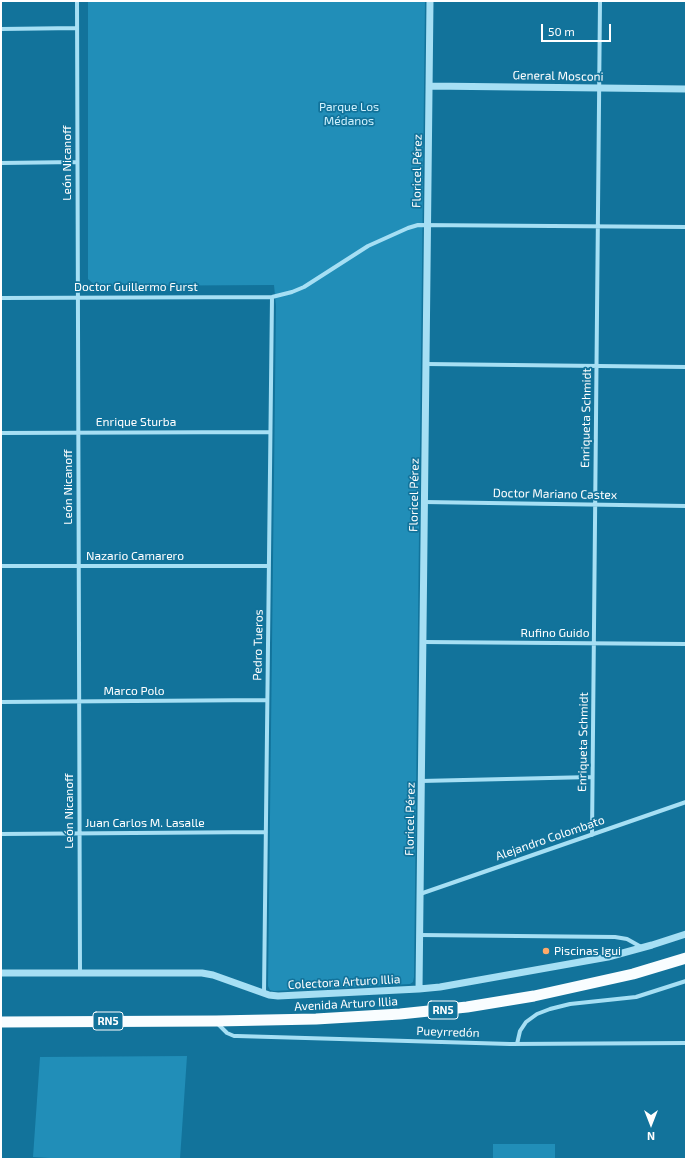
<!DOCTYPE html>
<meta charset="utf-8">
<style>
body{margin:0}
#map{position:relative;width:687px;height:1160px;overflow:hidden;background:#12739b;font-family:"Exo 2",sans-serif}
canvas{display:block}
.frame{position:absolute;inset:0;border:2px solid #fff;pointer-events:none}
.north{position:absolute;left:631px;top:1104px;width:40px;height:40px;-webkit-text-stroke:3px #12739b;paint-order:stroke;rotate:180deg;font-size:11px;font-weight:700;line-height:16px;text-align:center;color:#fff}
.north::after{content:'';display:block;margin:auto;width:14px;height:18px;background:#fff;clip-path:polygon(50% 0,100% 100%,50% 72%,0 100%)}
.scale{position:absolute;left:541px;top:24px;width:70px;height:18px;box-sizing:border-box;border:2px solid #fff;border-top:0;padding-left:5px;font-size:12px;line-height:14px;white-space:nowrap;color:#fff;-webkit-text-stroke:3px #12739b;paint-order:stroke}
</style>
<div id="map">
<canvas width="687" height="1160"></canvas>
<div class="frame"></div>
<div class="north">N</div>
<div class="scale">50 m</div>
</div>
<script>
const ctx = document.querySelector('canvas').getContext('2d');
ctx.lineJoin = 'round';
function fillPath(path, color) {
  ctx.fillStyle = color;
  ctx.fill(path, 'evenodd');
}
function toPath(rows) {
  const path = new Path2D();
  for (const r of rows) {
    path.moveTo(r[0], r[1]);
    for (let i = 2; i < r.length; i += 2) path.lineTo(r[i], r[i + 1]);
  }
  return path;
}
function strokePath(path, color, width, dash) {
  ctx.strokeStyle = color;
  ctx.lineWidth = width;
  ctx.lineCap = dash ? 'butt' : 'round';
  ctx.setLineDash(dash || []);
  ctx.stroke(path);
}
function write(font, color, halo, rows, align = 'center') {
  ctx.font = font + ' "Exo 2",sans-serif';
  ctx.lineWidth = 3.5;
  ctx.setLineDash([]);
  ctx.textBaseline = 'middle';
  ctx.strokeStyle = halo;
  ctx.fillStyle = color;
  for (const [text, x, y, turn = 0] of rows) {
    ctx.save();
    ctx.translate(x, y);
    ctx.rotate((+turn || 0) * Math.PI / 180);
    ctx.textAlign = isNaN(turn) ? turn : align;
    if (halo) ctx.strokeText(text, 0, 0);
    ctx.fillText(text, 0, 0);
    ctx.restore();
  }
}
fillPath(toPath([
 [88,1,425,1,414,977,413,982,410,984,274,991,270,990,268,986,276,306,274,285,96,286,88,279],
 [187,1056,180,1159,67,1159,33,1157,40,1057],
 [493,1144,555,1144,555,1159,493,1159]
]), '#218eb8');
strokePath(toPath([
 [77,1,80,973],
 [1,29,77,28],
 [1,163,77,162],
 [1,298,272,297,292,292,304,287,368,246,408,228,418,225,686,227],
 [426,364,686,367],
 [1,433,270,432],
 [424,502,686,506],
 [1,566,269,566],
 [423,642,686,644],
 [1,702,267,700],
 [421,781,592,777],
 [1,834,266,832],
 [592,835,600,1],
 [420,894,686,802],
 [420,935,615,937,627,939,643,948],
 [264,993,272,297],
 [217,1023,227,1033,234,1036,237,1036,510,1044,686,1043],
 [517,1044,520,1031,526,1022,537,1014,550,1009,570,1004,636,997,686,981]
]), '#a6dff4', 4);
strokePath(toPath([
 [429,86,686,89],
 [1,973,202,973,213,975,269,995,278,996,419,989,440,987,608,957,652,945,686,934],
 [419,989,430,1]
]), '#a6dff4', 7);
strokePath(toPath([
 [1,1022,216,1021,316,1019,400,1014,467,1007,534,996,633,974,686,958]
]), '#f9fdff', 11);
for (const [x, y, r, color] of [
 [546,951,4,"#ffaa69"]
]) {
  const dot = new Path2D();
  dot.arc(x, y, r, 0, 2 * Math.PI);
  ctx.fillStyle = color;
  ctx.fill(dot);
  strokePath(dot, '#12739b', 1.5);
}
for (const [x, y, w] of [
 [443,1010,30],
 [108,1021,30]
]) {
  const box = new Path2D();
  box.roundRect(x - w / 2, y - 9, w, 18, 3);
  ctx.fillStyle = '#12739b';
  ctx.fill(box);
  strokePath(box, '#fff', 1);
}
write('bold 11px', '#fff', null, [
 ["RN5",443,1010],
 ["RN5",108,1021]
]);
write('12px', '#fff', '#12739b', [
 ["General Mosconi",558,76,1],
 ["León Nicanoff",67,163,-90],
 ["Floricel Pérez",417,171,-89],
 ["Doctor Guillermo Furst",136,287],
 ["Enriqueta Schmidt",586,418,-89],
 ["Enrique Sturba",136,422],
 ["León Nicanoff",68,487,-90],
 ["Doctor Mariano Castex",555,494,1],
 ["Floricel Pérez",414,495,-89],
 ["Nazario Camarero",135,556],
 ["Rufino Guido",555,633],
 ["Pedro Tueros",258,645,-89],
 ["Marco Polo",134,691],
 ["Enriqueta Schmidt",583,742,-89],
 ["León Nicanoff",69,811,-90],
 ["Floricel Pérez",410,819,-89],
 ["Juan Carlos M. Lasalle",145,823],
 ["Alejandro Colombato",550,838,-19],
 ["Colectora Arturo Illia",344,982,-3],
 ["Avenida Arturo Illia",346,1004,-3],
 ["Pueyrredón",448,1032,2]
]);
write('12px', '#d0f2fe', '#12739b', [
 ["Parque Los",349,107],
 ["Médanos",349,121]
]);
write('12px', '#fff', '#12739b', [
 ["Piscinas Igui",554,951]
], 'left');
</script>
